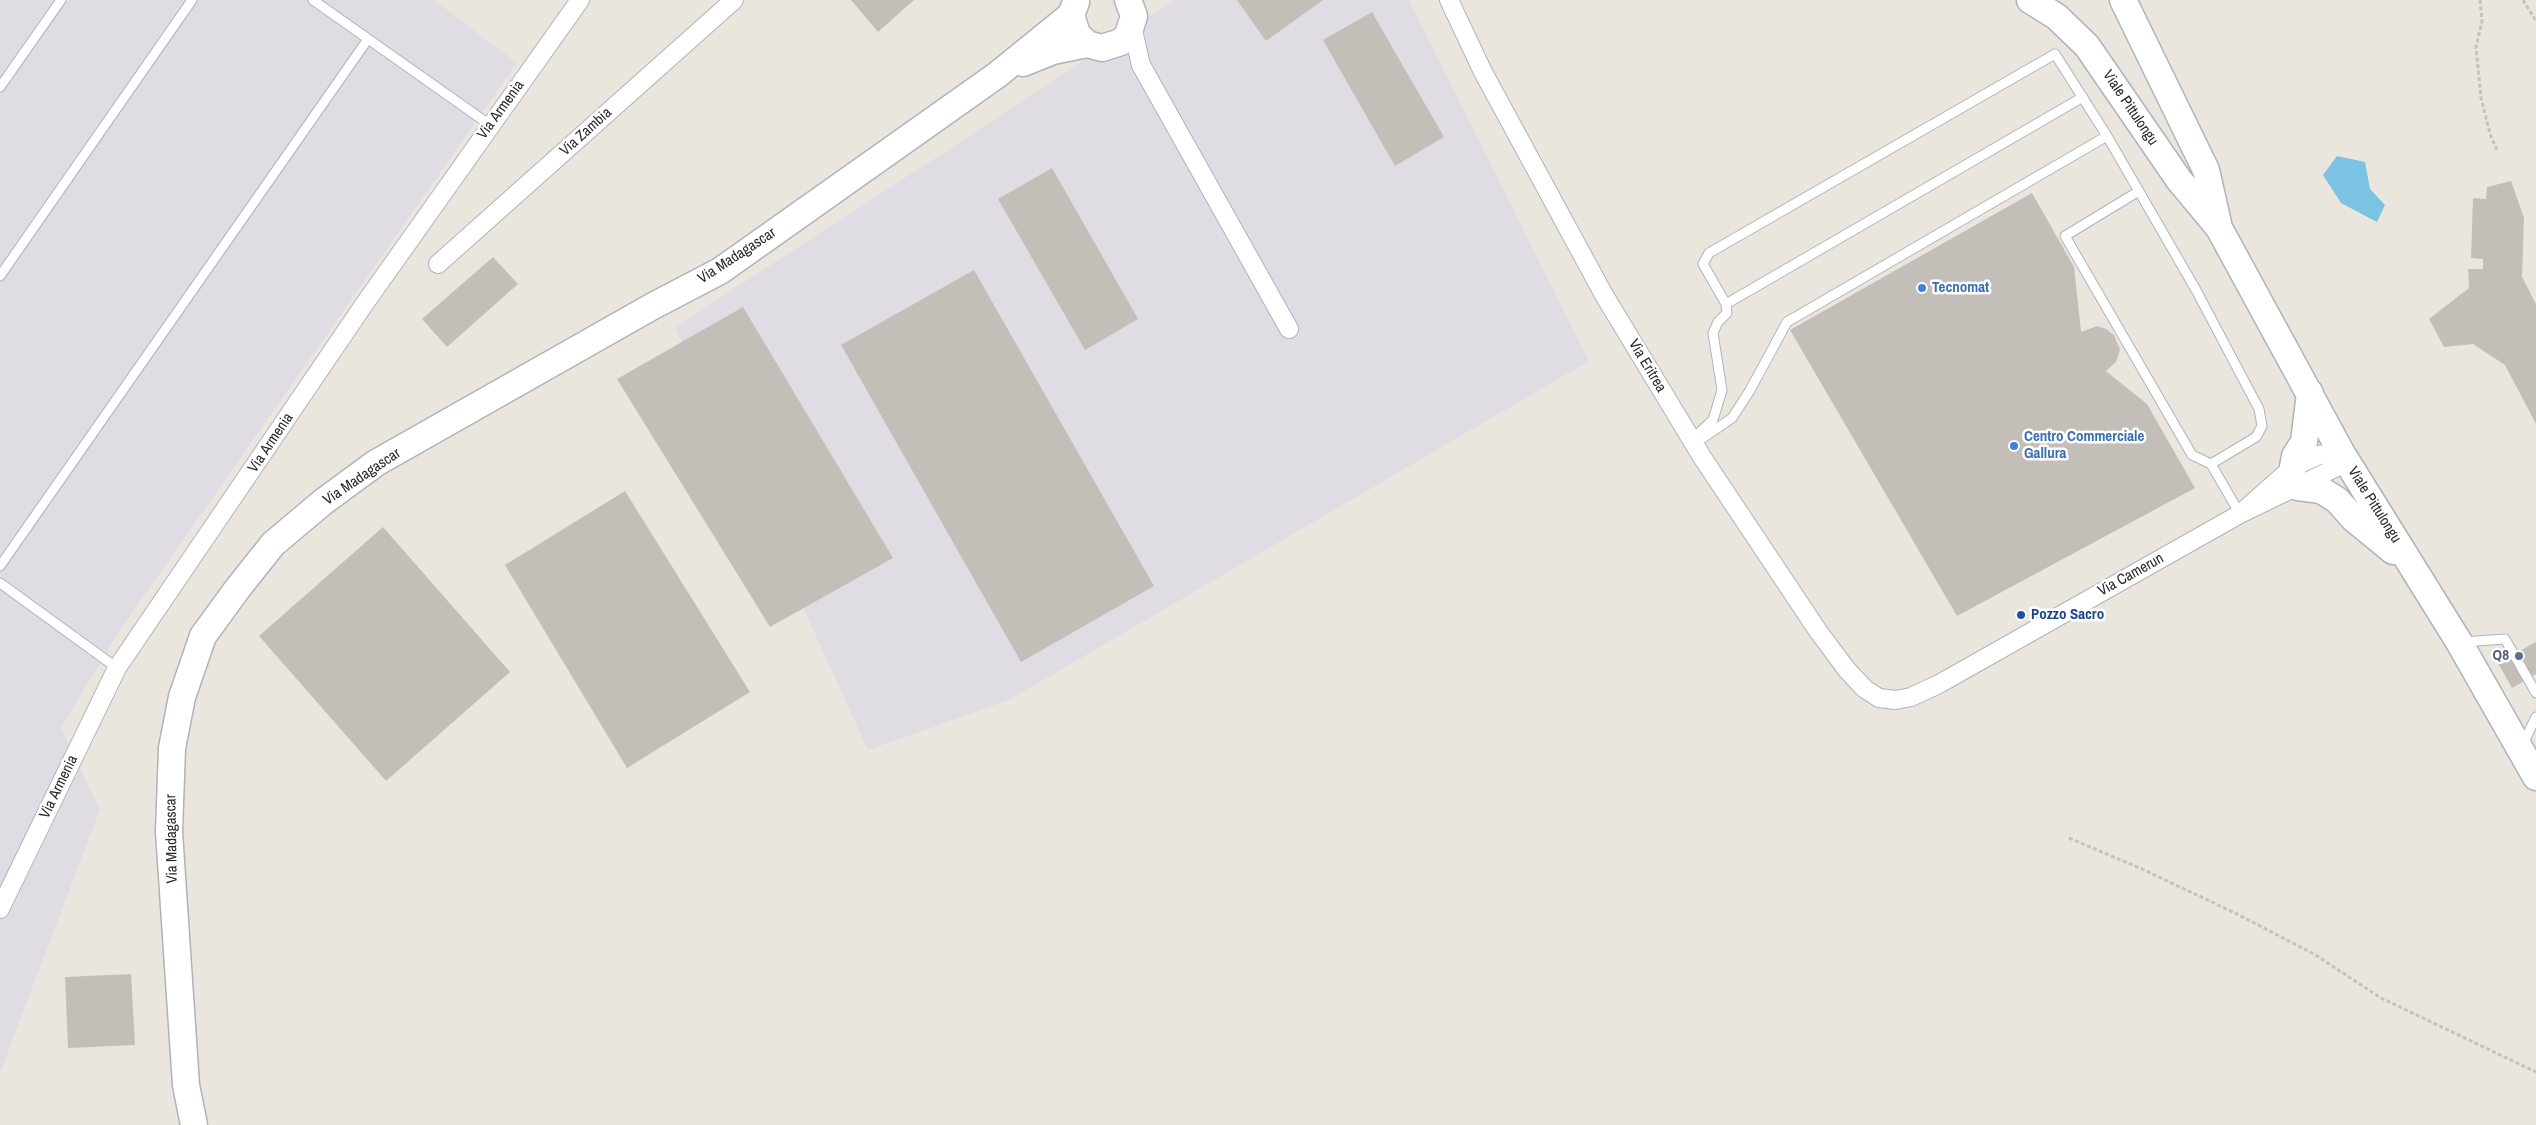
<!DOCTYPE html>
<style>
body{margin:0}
canvas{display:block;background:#eae5dd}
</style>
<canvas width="2536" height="1125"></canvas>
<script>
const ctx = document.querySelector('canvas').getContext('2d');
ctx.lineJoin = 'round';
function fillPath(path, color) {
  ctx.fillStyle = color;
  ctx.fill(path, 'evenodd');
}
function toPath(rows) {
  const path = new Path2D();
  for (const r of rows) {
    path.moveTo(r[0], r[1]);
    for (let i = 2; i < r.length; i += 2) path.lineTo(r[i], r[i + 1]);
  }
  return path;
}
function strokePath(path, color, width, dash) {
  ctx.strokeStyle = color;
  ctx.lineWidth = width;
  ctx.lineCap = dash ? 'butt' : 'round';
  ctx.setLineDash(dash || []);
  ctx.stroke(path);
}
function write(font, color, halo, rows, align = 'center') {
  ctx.font = font + ' "Archivo Narrow",sans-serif';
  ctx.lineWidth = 5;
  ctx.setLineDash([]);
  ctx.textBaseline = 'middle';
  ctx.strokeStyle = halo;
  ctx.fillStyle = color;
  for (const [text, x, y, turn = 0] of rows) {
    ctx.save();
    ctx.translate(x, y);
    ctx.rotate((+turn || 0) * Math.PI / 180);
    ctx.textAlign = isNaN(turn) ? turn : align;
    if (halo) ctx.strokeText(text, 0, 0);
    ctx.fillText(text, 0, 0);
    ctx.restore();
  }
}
fillPath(toPath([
 [0,0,434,0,517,63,120,630,61,728,100,809,0,1073],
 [1174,0,1409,0,1589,361,1009,700,868,750,675,327,971,135]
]), '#dfdde3');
fillPath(toPath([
 [2337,156,2365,162,2370,189,2385,205,2377,222,2341,203,2323,175]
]), '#7ac3e2');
fillPath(toPath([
 [851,0,914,0,878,32],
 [1237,0,1323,0,1266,41],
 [1372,12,1444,137,1395,166,1323,40],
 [1052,168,1138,319,1085,350,998,199],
 [2511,181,2524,218,2522,277,2536,304,2536,424,2505,365,2473,344,2444,347,2429,319,2469,288,2468,269,2483,269,2483,259,2471,258,2473,198,2486,199,2487,187],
 [2032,193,2074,267,2081,332,2097,326,2106,329,2114,335,2120,350,2116,362,2106,371,2147,404,2195,488,1957,616,1790,330],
 [493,257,518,284,447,347,422,319],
 [974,270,1154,586,1021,662,841,345],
 [743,307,893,558,770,627,617,379],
 [625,491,750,692,627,768,505,565],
 [383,527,510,672,386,781,259,636],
 [2536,642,2536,674,2512,688,2498,663],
 [131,974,135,1045,68,1048,65,977]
]), '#c3bfb8');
const lane = toPath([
 [313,0,490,125],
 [0,87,61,0],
 [2139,191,2065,236,2192,455,2211,464,2240,514],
 [0,276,192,0],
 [1726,304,2083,97],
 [1691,440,1713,420,1722,390,1713,333,1718,322,1727,313,1726,304,1703,264,1709,253,2055,54,2107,136,2196,290,2259,409,2262,426,2256,437,2211,464],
 [1694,444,1732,418,1749,392,1787,322,2107,136],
 [0,566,368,39],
 [0,583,117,668],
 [2463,642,2505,639,2536,693],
 [2522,746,2536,717]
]);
const street = toPath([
 [1449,0,1483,72,1604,295,1702,457,1818,631,1847,670,1865,689,1879,698,1896,700,1911,697,1939,684,2240,514,2335,468,2341,452,2319,455,2293,467,2240,514],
 [1132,26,1141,65,1289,329],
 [438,264,734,0],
 [0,909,117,668,363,306,580,0]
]);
const secondary = toPath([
 [2030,0,2057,17,2087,46,2179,180,2219,228,2341,452,2459,642,2536,777],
 [2123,0,2206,170,2218,223],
 [1076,2,1071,15,1077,34,1087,44,1102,48,1121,42,1128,35,1134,16,1128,0],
 [1023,63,1053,51,1087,44],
 [2293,467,2295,456,2304,442,2310,393],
 [2298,487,2321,490,2337,500,2354,519,2393,551],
 [194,1125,186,1085,169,832,172,748,182,697,203,636,238,588,273,544,323,502,376,463,653,306,720,271,997,75,1071,15]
]);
strokePath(lane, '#b0b3bc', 11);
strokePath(street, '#b0b3bc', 20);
strokePath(secondary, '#b0b3bc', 29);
strokePath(toPath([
 [2480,0,2482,21,2476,47,2481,98,2491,137,2497,150],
 [2523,0,2536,21],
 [2069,838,2142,869,2233,912,2314,954,2381,998,2536,1072]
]), '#c3c3c3', 3, [4, 2.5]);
strokePath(lane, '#fff', 9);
strokePath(street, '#fff', 18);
strokePath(secondary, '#fff', 26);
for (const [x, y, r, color] of [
 [1922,288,5,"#3f7fe0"],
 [2014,446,5,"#3f7fe0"],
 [2021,615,5,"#1a4fb4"],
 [2519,656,5,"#5c6f8a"]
]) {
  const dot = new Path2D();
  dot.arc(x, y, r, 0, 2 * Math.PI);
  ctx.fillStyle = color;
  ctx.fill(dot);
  strokePath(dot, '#fff', 2);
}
write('15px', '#2a2a2a', '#fff', [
 ["Viale Pittulongu",2130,108,56],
 ["Via Armenia",501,110,-54],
 ["Via Zambia",586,132,-42],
 ["Via Madagascar",737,256,-33],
 ["Via Eritrea",1647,366,59],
 ["Via Armenia",271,443,-56],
 ["Via Madagascar",362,477,-34],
 ["Viale Pittulongu",2374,505,58],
 ["Via Camerun",2131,575,-29],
 ["Via Armenia",59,787,-64],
 ["Via Madagascar",172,839,-91]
]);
write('bold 15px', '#366cbe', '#fff', [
 ["Tecnomat",1932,288],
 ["Centro Commerciale",2024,437],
 ["Gallura",2024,454]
], 'left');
write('bold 15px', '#164399', '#fff', [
 ["Pozzo Sacro",2031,615]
], 'left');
write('bold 15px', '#4e5e75', '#fff', [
 ["Q8",2509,656]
], 'right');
</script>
